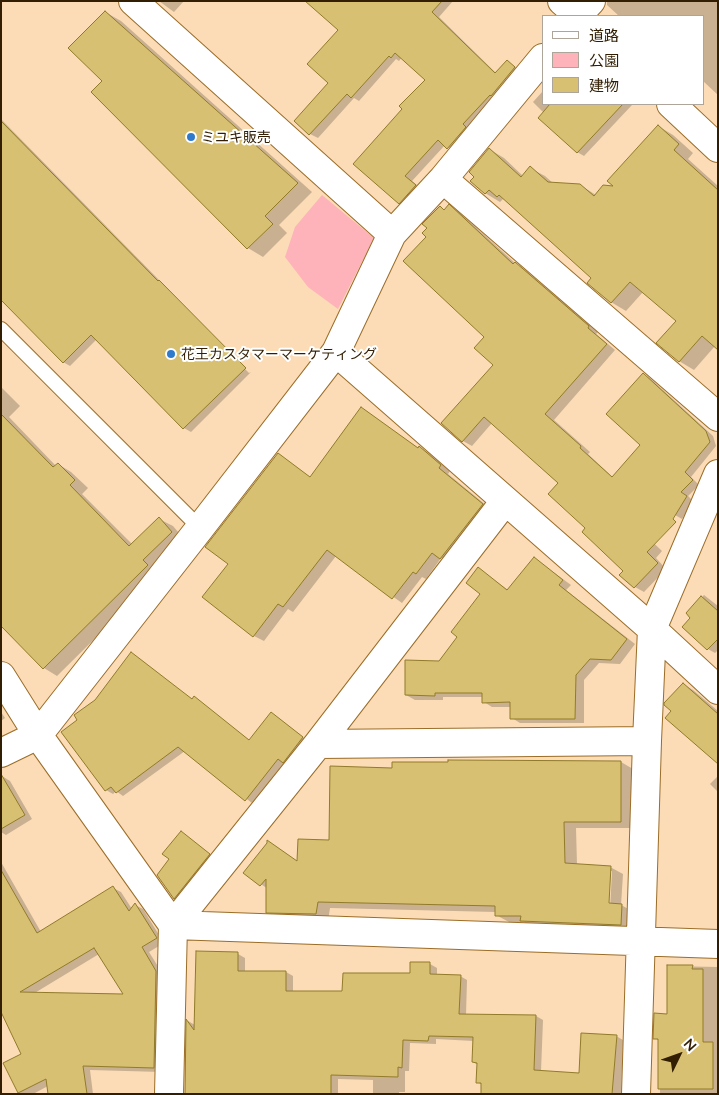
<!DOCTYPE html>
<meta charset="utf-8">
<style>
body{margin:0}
#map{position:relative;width:719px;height:1095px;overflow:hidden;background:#fbdcb6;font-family:Lato,"Noto Sans JP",sans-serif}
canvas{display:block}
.frame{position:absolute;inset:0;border:2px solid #321f03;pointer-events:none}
.legend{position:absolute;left:542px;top:15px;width:162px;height:90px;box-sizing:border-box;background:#fff;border:1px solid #ada59a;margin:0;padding:6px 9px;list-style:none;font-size:15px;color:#321f03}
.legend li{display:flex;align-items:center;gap:10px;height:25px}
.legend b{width:25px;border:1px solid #ada59a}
.north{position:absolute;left:654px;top:1030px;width:50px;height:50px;-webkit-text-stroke:4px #fff;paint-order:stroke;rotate:48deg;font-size:14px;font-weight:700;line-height:20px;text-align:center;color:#321f03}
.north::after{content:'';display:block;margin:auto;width:18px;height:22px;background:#321f03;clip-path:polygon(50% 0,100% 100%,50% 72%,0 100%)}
</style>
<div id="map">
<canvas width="719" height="1095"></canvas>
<div class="frame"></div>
<ul class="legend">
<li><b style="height:6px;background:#fff"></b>道路</li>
<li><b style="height:14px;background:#feb2b9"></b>公園</li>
<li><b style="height:14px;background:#d8c072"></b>建物</li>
</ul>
<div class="north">N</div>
</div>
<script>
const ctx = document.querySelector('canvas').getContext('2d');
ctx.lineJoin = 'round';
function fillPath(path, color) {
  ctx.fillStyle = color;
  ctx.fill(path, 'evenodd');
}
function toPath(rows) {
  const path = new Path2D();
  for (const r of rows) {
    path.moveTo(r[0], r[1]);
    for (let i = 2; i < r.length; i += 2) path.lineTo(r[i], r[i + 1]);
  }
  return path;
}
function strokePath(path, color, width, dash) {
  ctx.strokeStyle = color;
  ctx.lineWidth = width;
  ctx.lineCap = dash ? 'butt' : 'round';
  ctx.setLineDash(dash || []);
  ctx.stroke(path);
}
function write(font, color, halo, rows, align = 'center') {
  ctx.font = font + ' Lato,"Noto Sans JP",sans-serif';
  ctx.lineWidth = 4;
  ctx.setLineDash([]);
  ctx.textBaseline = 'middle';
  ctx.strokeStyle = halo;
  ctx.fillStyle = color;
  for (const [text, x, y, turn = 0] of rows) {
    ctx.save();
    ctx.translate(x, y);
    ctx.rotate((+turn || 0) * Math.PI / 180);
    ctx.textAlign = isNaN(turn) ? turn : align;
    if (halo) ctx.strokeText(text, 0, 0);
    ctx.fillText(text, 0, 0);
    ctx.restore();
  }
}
fillPath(toPath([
 [322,195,374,238,338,309,308,287,285,257,295,227]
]), '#feb2b9');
fillPath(toPath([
 [159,1,184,1,174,12],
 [323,1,453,1,439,17,496,73,507,61,522,72,456,152,445,145,412,181,423,190,407,207,399,203,404,109,426,80,402,57,399,61,396,59,359,101,354,98,318,138,310,134,296,121,330,83,340,30],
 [607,1,718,1,718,95,703,81,703,16,619,16,607,5],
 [105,12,121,21,312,192,279,225,287,233,263,257,248,248],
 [543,91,543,104,632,105,584,156,577,152,544,113,533,102],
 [1,119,159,280,157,280,249,373,251,372,191,432,184,428,97,339,70,366,63,362,1,299],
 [658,126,673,135,693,153,688,159,718,186,718,348,715,346,694,370,679,361,678,321,643,292,626,311,611,302,593,278,510,203,503,199,500,202,485,193,476,177,489,149,504,158,523,176,530,168,545,176,554,184,580,185,596,195,616,187],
 [449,206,458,211,515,263,524,269,598,332,596,334,615,350,554,420,590,452,588,454,618,482,605,496,662,551,656,558,666,569,644,592,635,587,624,571,587,528,559,483,492,423,472,446,463,441,495,365,486,337,428,237,440,207,445,210],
 [643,374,650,378,713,436,716,446,691,477,699,485,688,496,693,501,682,519,675,515,642,445],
 [1,387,20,406,9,417,56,466,58,464,71,472,88,488,82,494,132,544,159,519,173,526,185,540,161,573,57,676,44,668,1,625],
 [362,408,419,449,420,447,429,453,450,471,448,474,492,510,451,564,441,558,426,579,422,577,402,603,336,556,293,612,288,609,264,641,254,636,229,564,278,454,311,478],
 [534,558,571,585,566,590,635,644,620,664,599,663,584,680,584,723,520,723,512,718,511,707,492,707,484,702,484,697,443,697,443,700,415,700,406,695,440,662,459,637,482,594,479,569,508,590],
 [704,595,718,606,718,650,715,653,708,649,692,618,687,613],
 [683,684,693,690,718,711,718,762,673,711],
 [195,698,250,741,277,717,309,742,290,766,284,763,252,803,185,751,123,796,116,791,113,794,106,790],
 [1,712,5,718,1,721],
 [450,761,621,762,633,769,633,828,576,828,577,865,610,867,623,874,621,905,634,912,633,931,534,928,524,922,509,922,496,915,496,912,330,908,328,921,280,919,267,912,268,889,245,873,268,842,298,862,330,842,393,769,450,764],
 [609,871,612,871,610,910,607,910],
 [2,776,10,781,32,819,6,835,1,832],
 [718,776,718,792,710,784],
 [181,832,216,859,181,902,175,898,170,859],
 [1,862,41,932,113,888,121,892,132,909,135,905,143,909,164,943,149,952,164,976,162,1072,90,1070,93,1094,49,1094,48,1086,33,1094,22,1094,19,1092,23,1055,1,1010],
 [99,954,126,996,33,994],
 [238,954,245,958,245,972,286,972,293,976,293,992,344,993,411,975,411,963,430,964,437,968,437,975,460,976,467,980,466,1015,536,1016,543,1020,541,1071,580,1074,616,1036,623,1040,621,1094,482,1094,482,1085,477,1082,478,1065,473,1062,474,1041,436,1039,436,1044,410,1043,409,1071,405,1071,405,1092,399,1092,399,1094,373,1094,373,1080,338,1079,338,1094,186,1094,188,1021,195,1025],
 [668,966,718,967,718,1094,660,1094,659,1041,655,1038,668,1015]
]), '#0003');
const building = toPath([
 [305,1,442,1,432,12,495,73,507,60,515,67,491,96,490,95,463,124,466,127,447,149,438,140,405,176,416,185,399,204,353,164,402,109,399,106,425,80,395,53,391,58,389,56,351,98,347,94,309,135,294,121,328,83,307,64,338,30,305,1],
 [105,11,298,183,265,216,273,224,247,249,91,92,102,81,68,48,105,11],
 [550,104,623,104,577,153,538,118,550,104],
 [1,121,158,281,159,280,246,368,183,429,91,335,63,363,1,300,1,121],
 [658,125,679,144,674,150,718,190,718,350,702,336,679,362,656,343,676,321,630,282,611,303,587,283,591,278,499,195,497,197,489,190,485,194,470,181,474,177,469,172,489,148,521,177,530,166,548,182,580,184,594,196,603,185,613,186,607,181,658,125],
 [449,204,513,264,515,262,589,326,588,328,607,344,545,414,581,446,580,448,612,477,640,445,606,414,643,373,706,431,710,442,685,472,693,480,681,492,687,496,673,519,676,522,647,552,658,563,634,588,619,575,623,571,582,532,585,528,548,494,558,483,484,417,462,442,441,423,493,365,474,348,484,337,403,261,426,237,422,233,427,228,422,224,440,206,444,210,449,204],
 [361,407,418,448,419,446,441,465,439,468,483,504,440,559,432,553,416,574,413,572,392,599,327,550,283,607,278,604,253,637,202,597,228,564,205,547,278,453,310,477,361,407],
 [1,414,53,467,58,463,75,480,70,485,129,546,159,517,172,532,143,560,148,565,43,669,1,626,1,414],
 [534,557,563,580,559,585,627,639,611,660,590,659,576,675,575,719,510,719,510,702,482,703,482,693,435,693,435,696,405,695,405,660,439,661,457,637,451,632,480,594,466,583,478,567,507,590,534,557],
 [701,596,718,611,718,639,707,650,682,627,690,618,686,613,701,596],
 [131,652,192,699,194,696,249,740,271,712,303,737,283,763,278,759,245,801,178,747,116,793,111,787,105,791,61,732,77,720,74,715,95,700,131,652],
 [683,683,718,714,718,764,665,718,671,711,664,705,664,703,683,683],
 [448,760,621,761,621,822,564,822,565,863,611,866,609,903,622,904,621,925,520,921,521,916,495,916,495,906,318,902,316,914,266,913,266,879,260,886,243,873,267,843,267,840,297,861,298,839,329,840,330,766,392,768,392,762,448,762,448,760],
 [1,774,25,815,1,829,1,774],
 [181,831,210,854,174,899,157,875,169,859,162,854,181,831],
 [1,870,37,933,113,886,129,911,135,903,157,938,142,947,156,971,154,1068,83,1066,87,1094,48,1094,46,1079,18,1093,3,1063,21,1054,1,1012,1,870],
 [94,948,123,994,20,992,94,948],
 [196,951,238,952,238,971,286,971,286,991,342,991,343,973,410,973,410,962,430,962,430,974,461,975,459,1014,536,1015,534,1070,579,1073,581,1033,617,1035,612,1094,481,1094,481,1083,476,1083,477,1063,472,1062,473,1037,429,1036,428,1041,403,1040,402,1068,398,1067,398,1077,331,1075,331,1094,185,1094,186,1019,194,1030,196,951],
 [667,965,693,965,692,969,703,969,703,1042,713,1042,713,1089,658,1089,658,1039,653,1039,654,1013,667,1014,667,965]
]);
fillPath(building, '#d8c072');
strokePath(building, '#917a29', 1);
const service = toPath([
 [1,329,200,528]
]);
const minor = toPath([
 [133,1,392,234],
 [577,16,591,1],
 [443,179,718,417],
 [336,352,652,629,718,690],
 [1,676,38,735,173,925,718,944],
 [318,744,647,741],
 [1,753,38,735,200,528,336,352,392,234,443,179,543,58],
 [169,1094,173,925,318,744,505,501],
 [636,1094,647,741,652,629,718,474]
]);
const tertiary = toPath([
 [562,1,579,16],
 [671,104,718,148]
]);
strokePath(service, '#9b6d28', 16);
strokePath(minor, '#9b6d28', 30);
strokePath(tertiary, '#9b6d28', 30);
strokePath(service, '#fff', 14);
strokePath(minor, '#fff', 28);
strokePath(tertiary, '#fff', 28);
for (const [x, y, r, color] of [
 [191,137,5,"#2f7acb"],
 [171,354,5,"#2f7acb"]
]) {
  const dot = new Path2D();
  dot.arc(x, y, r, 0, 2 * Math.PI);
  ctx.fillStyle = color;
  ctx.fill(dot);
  strokePath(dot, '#fff', 2);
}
write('14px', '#321f03', '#fff', [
 ["ミユキ販売",201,137],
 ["花王カスタマーマーケティング",181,354]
], 'left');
</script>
